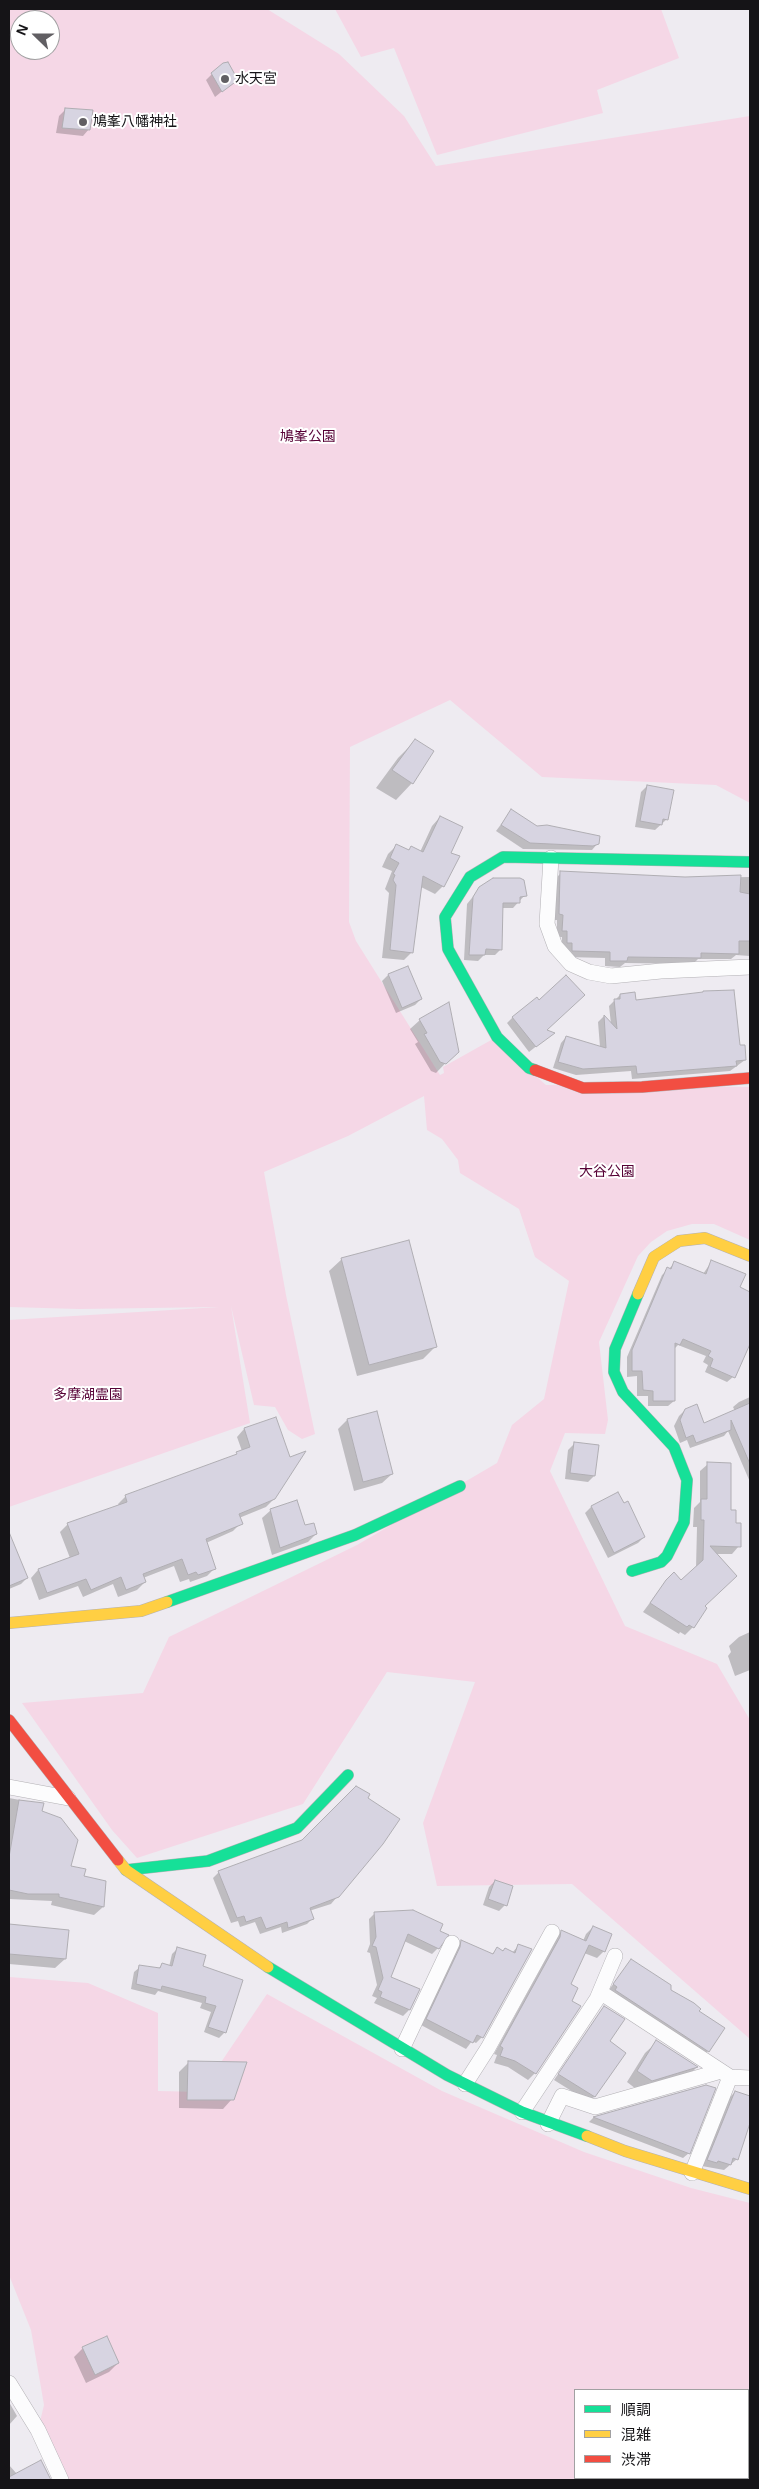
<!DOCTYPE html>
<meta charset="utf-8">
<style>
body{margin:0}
#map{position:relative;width:759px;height:2489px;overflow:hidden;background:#eeebf1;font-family:Arial,"Noto Sans JP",sans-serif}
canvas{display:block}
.frame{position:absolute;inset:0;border:10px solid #151417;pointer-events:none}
.legend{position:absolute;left:574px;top:2389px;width:175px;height:90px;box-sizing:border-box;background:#fff;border:1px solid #a1a1a2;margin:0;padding:6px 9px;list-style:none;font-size:15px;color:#151417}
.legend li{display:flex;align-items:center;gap:10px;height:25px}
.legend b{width:25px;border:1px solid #a1a1a2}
.north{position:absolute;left:10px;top:10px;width:50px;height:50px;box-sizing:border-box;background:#fff;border:1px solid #a1a1a2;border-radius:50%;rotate:292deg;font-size:14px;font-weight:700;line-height:20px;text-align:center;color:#151417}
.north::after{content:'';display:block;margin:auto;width:18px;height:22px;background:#615f63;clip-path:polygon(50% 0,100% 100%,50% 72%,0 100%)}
</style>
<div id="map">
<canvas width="759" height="2489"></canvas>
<div class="frame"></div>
<ul class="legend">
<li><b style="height:6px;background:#16e098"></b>順調</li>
<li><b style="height:6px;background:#ffcf43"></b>混雑</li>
<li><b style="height:6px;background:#f24e42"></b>渋滞</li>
</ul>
<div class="north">N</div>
</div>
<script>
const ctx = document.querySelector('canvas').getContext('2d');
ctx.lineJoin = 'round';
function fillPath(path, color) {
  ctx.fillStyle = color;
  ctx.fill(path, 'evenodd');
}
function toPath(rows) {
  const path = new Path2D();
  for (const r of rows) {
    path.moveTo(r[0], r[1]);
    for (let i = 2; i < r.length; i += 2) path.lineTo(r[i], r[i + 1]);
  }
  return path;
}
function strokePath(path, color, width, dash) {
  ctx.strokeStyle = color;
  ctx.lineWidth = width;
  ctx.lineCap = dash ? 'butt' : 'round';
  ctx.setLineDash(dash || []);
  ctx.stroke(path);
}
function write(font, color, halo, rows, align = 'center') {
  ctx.font = font + ' Arial,"Noto Sans JP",sans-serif';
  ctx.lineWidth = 4;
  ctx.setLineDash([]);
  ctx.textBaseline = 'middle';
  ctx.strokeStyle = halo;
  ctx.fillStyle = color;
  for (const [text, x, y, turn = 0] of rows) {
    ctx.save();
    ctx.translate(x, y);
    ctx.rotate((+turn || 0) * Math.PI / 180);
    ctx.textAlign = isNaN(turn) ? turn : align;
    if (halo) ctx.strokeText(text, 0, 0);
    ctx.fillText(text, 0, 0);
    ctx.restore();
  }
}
fillPath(toPath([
 [9,9,267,9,339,54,404,116,436,166,750,116,750,803,716,785,542,777,450,700,350,747,349,922,356,941,440,1075,444,1073,443,1067,493,1039,546,1085,750,1087,750,1240,714,1224,692,1224,667,1231,651,1242,638,1256,599,1342,608,1420,605,1434,565,1433,550,1471,625,1626,717,1664,750,1720,750,2039,572,1884,437,1886,423,1823,475,1682,387,1672,303,1804,137,1858,112,1830,22,1703,143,1693,169,1637,357,1545,497,1463,512,1425,544,1399,569,1281,535,1257,519,1209,460,1173,458,1160,442,1139,427,1130,424,1096,348,1136,264,1172,286,1295,315,1434,302,1439,288,1430,275,1407,254,1405,231,1306,250,1423,9,1507,9,1320,219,1307,79,1309,9,1307],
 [20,20,50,20,50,50,20,50],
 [335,9,661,9,679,58,597,90,603,113,437,155,394,48,361,57],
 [9,1977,88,1983,158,2013,158,2091,201,2092,267,1994,442,2091,584,2152,691,2188,750,2203,750,2480,56,2480,38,2430,44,2405,31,2330,9,2275],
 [575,2390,748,2390,748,2478,575,2478]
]), '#f5d7e6');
fillPath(toPath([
 [212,74,237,79,215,97,206,80],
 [65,110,89,129,83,136,56,133,59,116],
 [415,741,412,783,396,800,376,788,398,758],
 [647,786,667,819,655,830,635,827,641,792],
 [511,811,537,827,598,843,592,850,523,849,496,831],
 [440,817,449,853,443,886,435,894,421,887,412,952,404,960,382,958,389,893,385,889,392,871,382,867,388,854,396,846,407,851,411,848,420,852,432,826],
 [561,873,685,878,750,877,750,956,736,955,731,959,698,959,693,964,625,963,620,967,605,966,605,958,567,957,562,948,562,937,557,937,557,920,554,920,555,879],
 [480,888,525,895,513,908,502,908,501,949,495,955,484,955,478,961,464,960,467,904],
 [388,975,421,999,415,1005,396,1013,382,981],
 [620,995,739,1047,745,1060,730,1071,632,1079,631,1071,576,1075,553,1068,561,1043,566,1037,600,1047,598,1022,604,1016,611,1024,609,1006],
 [513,1017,545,1031,553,1033,529,1052,507,1023],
 [420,1020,457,1051,436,1073,431,1071,415,1044,418,1042,410,1029],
 [342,1259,435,1347,423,1359,357,1376,329,1271],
 [712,1261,738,1288,750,1293,750,1338,733,1377,727,1382,705,1372,708,1365,703,1362,706,1356,678,1345,673,1350,674,1401,668,1406,648,1406,648,1396,637,1396,637,1376,627,1377,627,1357,662,1275,675,1263,703,1274],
 [750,1397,750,1482,728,1431,724,1436,690,1448,687,1440,680,1443,674,1426,679,1416,685,1410,704,1425,735,1411,733,1407,739,1402],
 [376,1413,392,1474,382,1483,354,1491,338,1429,347,1420],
 [276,1419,274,1499,266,1507,239,1518,241,1523,233,1531,206,1543,215,1568,207,1576,190,1582,189,1579,180,1582,174,1566,143,1578,145,1582,137,1590,118,1597,113,1584,83,1597,78,1586,39,1600,31,1578,38,1570,70,1558,60,1532,68,1524,119,1506,118,1504,126,1496,232,1458,242,1451,237,1437,244,1429],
 [575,1443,594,1476,588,1482,565,1479,568,1450],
 [708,1464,735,1524,739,1546,732,1554,715,1554,704,1606,693,1627,685,1635,680,1632,679,1634,643,1612,666,1581,681,1582,696,1568,697,1527,693,1527,694,1508,700,1502,700,1471],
 [618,1493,644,1537,638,1543,608,1558,585,1513,591,1507],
 [271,1510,316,1534,308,1542,272,1555,262,1518],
 [9,1533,27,1578,21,1584,9,1589],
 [750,1632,750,1670,735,1676,728,1656,731,1652,729,1646,739,1637],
 [9,1798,42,1804,41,1812,70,1867,83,1876,105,1882,103,1907,94,1915,51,1905,52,1901,9,1899],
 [219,1872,337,1897,331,1904,309,1911,313,1918,307,1924,282,1933,281,1927,260,1934,255,1922,240,1927,238,1921,231,1923,213,1878],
 [495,1881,505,1905,499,1911,483,1905,489,1887],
 [375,1913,438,1931,438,1948,432,1954,404,1941,389,1977,418,1990,409,2010,403,2016,374,2003,377,1998,372,1996,377,1985,370,1953,367,1952,370,1944,369,1919],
 [9,1925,67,1931,65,1959,55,1968,9,1964],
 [593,1927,604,1951,597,1958,584,1953,569,1985,570,2001,580,2006,535,2073,528,2080,508,2067,494,2063,497,2055,494,2054,554,1944,555,1939,561,1932,583,1941,586,1934],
 [461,1941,491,1955,497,1949,512,1953,519,1945,482,2037,476,2043,472,2041,466,2049,421,2025,455,1947],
 [177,1949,202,1967,241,1980,224,2033,219,2038,204,2032,211,2012,200,2008,202,2003,158,1991,155,1995,131,1989,134,1972,140,1967,158,1969,162,1965,169,1967,172,1954],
 [631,1960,670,1990,708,2051,702,2057,608,1991],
 [604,2008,609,2042,595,2096,589,2102,554,2080],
 [657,2042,696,2068,686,2078,640,2092,627,2082,645,2053],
 [189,2062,232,2099,223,2109,179,2108,179,2072],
 [706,2086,689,2153,683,2158,589,2122,593,2118],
 [735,2092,750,2097,750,2120,737,2159,724,2170,702,2166,729,2098],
 [83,2348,118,2363,109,2372,86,2383,74,2357],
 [9,2402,17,2416,9,2425],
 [41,2462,50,2480,9,2480,9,2465,17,2474]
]), '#0003');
const building = toPath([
 [228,62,238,80,222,92,211,73,223,63,228,62],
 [65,108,93,110,90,130,62,128,65,108],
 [415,739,434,751,413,784,392,770,415,739],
 [647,785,674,790,668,820,663,819,662,825,640,821,647,785],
 [511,809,537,826,547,825,600,836,599,844,593,846,530,843,501,825,511,809],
 [440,816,463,827,451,853,460,856,444,887,423,876,413,953,390,950,396,885,393,880,395,875,393,874,399,863,390,858,396,844,409,850,411,846,423,852,440,816],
 [560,871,685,877,741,875,740,892,750,894,750,941,739,941,739,954,701,953,701,958,628,957,627,961,610,961,610,952,572,951,572,943,567,943,567,931,562,931,563,915,559,914,560,871],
 [493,878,520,878,524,880,527,896,520,897,520,903,503,903,502,950,486,949,485,955,469,955,473,897,479,887,493,878],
 [408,966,422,999,402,1008,388,974,408,966],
 [566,975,585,995,547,1030,555,1033,536,1047,512,1017,537,997,539,1000,566,975],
 [734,990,740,1045,745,1045,746,1060,736,1061,737,1066,637,1074,636,1066,583,1069,558,1062,566,1036,606,1048,604,1015,617,1029,614,999,620,999,620,994,635,992,636,1000,703,992,703,991,734,990],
 [449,1002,459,1052,446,1064,440,1062,424,1034,427,1033,419,1019,449,1002],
 [409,1240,437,1347,369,1365,341,1258,409,1240],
 [711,1260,746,1274,740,1287,750,1292,750,1344,735,1378,710,1367,713,1359,708,1356,711,1351,683,1339,680,1345,675,1343,675,1401,653,1401,653,1391,643,1390,642,1371,632,1371,632,1350,667,1267,671,1269,674,1261,706,1274,711,1260],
 [750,1403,750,1464,731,1420,731,1430,696,1443,693,1435,686,1438,680,1420,685,1409,697,1404,704,1423,750,1403],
 [377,1411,393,1474,363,1482,347,1419,377,1411],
 [276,1417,290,1457,306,1451,275,1499,239,1514,243,1524,206,1539,216,1569,198,1575,196,1572,188,1575,182,1559,143,1574,146,1582,126,1590,121,1577,91,1590,86,1579,47,1593,38,1569,79,1554,67,1523,127,1502,125,1495,237,1454,236,1452,250,1447,244,1428,276,1417],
 [574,1442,599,1445,595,1476,570,1473,574,1442],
 [707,1462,731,1463,731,1510,736,1510,736,1523,741,1523,741,1547,710,1546,737,1576,705,1606,707,1608,694,1628,689,1625,687,1627,650,1603,666,1580,674,1572,681,1580,703,1560,704,1520,701,1520,701,1499,707,1499,707,1462],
 [618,1492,624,1503,628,1501,645,1537,614,1553,591,1506,618,1492],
 [297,1500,305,1525,314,1523,317,1534,280,1548,270,1509,297,1500],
 [9,1532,28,1578,9,1586,9,1532],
 [356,1786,370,1794,368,1798,400,1819,383,1844,339,1897,310,1908,314,1919,288,1928,287,1922,266,1929,261,1917,246,1922,244,1916,237,1918,218,1871,302,1840,356,1786],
 [19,1800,44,1803,42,1811,61,1818,78,1840,71,1866,86,1869,84,1876,106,1881,104,1907,59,1897,59,1894,28,1894,9,1890,9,1857,19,1800],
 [495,1880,513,1886,507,1906,488,1899,495,1880],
 [413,1910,443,1924,440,1931,449,1935,439,1949,408,1934,391,1977,420,1989,410,2010,380,1997,382,1992,378,1990,383,1978,376,1947,372,1946,376,1937,374,1912,413,1910],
 [9,1924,69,1930,66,1959,9,1954,9,1924],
 [593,1926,612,1934,605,1952,589,1945,571,1984,578,1988,572,2001,581,2006,536,2074,515,2061,500,2056,503,2048,500,2046,560,1937,561,1930,586,1941,593,1926],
 [461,1940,493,1954,497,1947,503,1951,505,1948,515,1953,518,1944,532,1949,483,2038,477,2035,473,2043,426,2019,460,1947,461,1940],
 [177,1947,206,1955,203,1966,243,1980,226,2033,208,2027,216,2006,205,2003,206,1997,162,1986,161,1990,136,1984,139,1965,160,1968,162,1963,172,1966,177,1947],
 [631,1959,671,1985,671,1990,694,2003,701,2009,699,2011,725,2028,709,2052,615,1990,617,1987,613,1984,631,1959],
 [604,2006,625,2019,610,2041,626,2053,595,2097,558,2074,604,2006],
 [656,2040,698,2067,652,2081,637,2071,656,2040],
 [188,2061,247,2062,234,2100,187,2100,188,2061],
 [706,2085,716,2088,690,2154,593,2117,706,2085],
 [735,2091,750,2096,750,2123,738,2160,733,2158,731,2165,718,2161,717,2163,707,2160,735,2091],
 [107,2336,119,2363,95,2375,82,2347,107,2336],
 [41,2460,51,2480,9,2480,9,2477,41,2460]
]);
fillPath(building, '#d7d4e1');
strokePath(building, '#b0aeb3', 1);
const street = toPath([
 [551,858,547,924,555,946,571,964,589,972,611,976,661,971,750,967],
 [9,1787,68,1798],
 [600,1992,730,2077],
 [402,2049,452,1943],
 [465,2084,488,2048,552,1932],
 [522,2112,597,1999,615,1956],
 [548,2124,562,2096,595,2107,721,2071],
 [692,2173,730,2077,750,2078],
 [9,2383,38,2430,61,2480]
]);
const fast = toPath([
 [535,1070,529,1068,497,1037,448,949,445,917,470,877,503,857,750,862],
 [632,1571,661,1562,667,1556,684,1522,687,1480,674,1447,623,1392,614,1372,615,1349,638,1294],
 [167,1602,355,1535,460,1486],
 [126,1870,208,1861,297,1828,348,1775],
 [268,1967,447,2075,522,2112,587,2136]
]);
const slow = toPath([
 [638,1294,654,1257,679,1241,705,1238,750,1256],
 [9,1623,141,1611,167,1602],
 [118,1860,126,1870,268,1967],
 [587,2136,625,2151,750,2189]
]);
const jam = toPath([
 [535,1070,583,1088,642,1087,750,1078],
 [9,1720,118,1860]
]);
strokePath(street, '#b3b1b5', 16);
strokePath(fast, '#b3b1b5', 12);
strokePath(slow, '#b3b1b5', 12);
strokePath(jam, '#b3b1b5', 12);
strokePath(street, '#fcfcfd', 15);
strokePath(fast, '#16e098', 11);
strokePath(slow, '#ffcf43', 11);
strokePath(jam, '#f24e42', 11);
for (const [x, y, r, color] of [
 [225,79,5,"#615f63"],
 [83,122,5,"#615f63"]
]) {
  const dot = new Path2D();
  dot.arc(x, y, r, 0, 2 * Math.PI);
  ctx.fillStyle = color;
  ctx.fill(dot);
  strokePath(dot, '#fff', 2);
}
write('14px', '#151417', '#fff', [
 ["水天宮",235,79],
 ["鳩峯八幡神社",93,122]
], 'left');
write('14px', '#570236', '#fff', [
 ["鳩峯公園",308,437],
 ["大谷公園",607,1172],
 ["多摩湖霊園",88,1395]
]);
</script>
